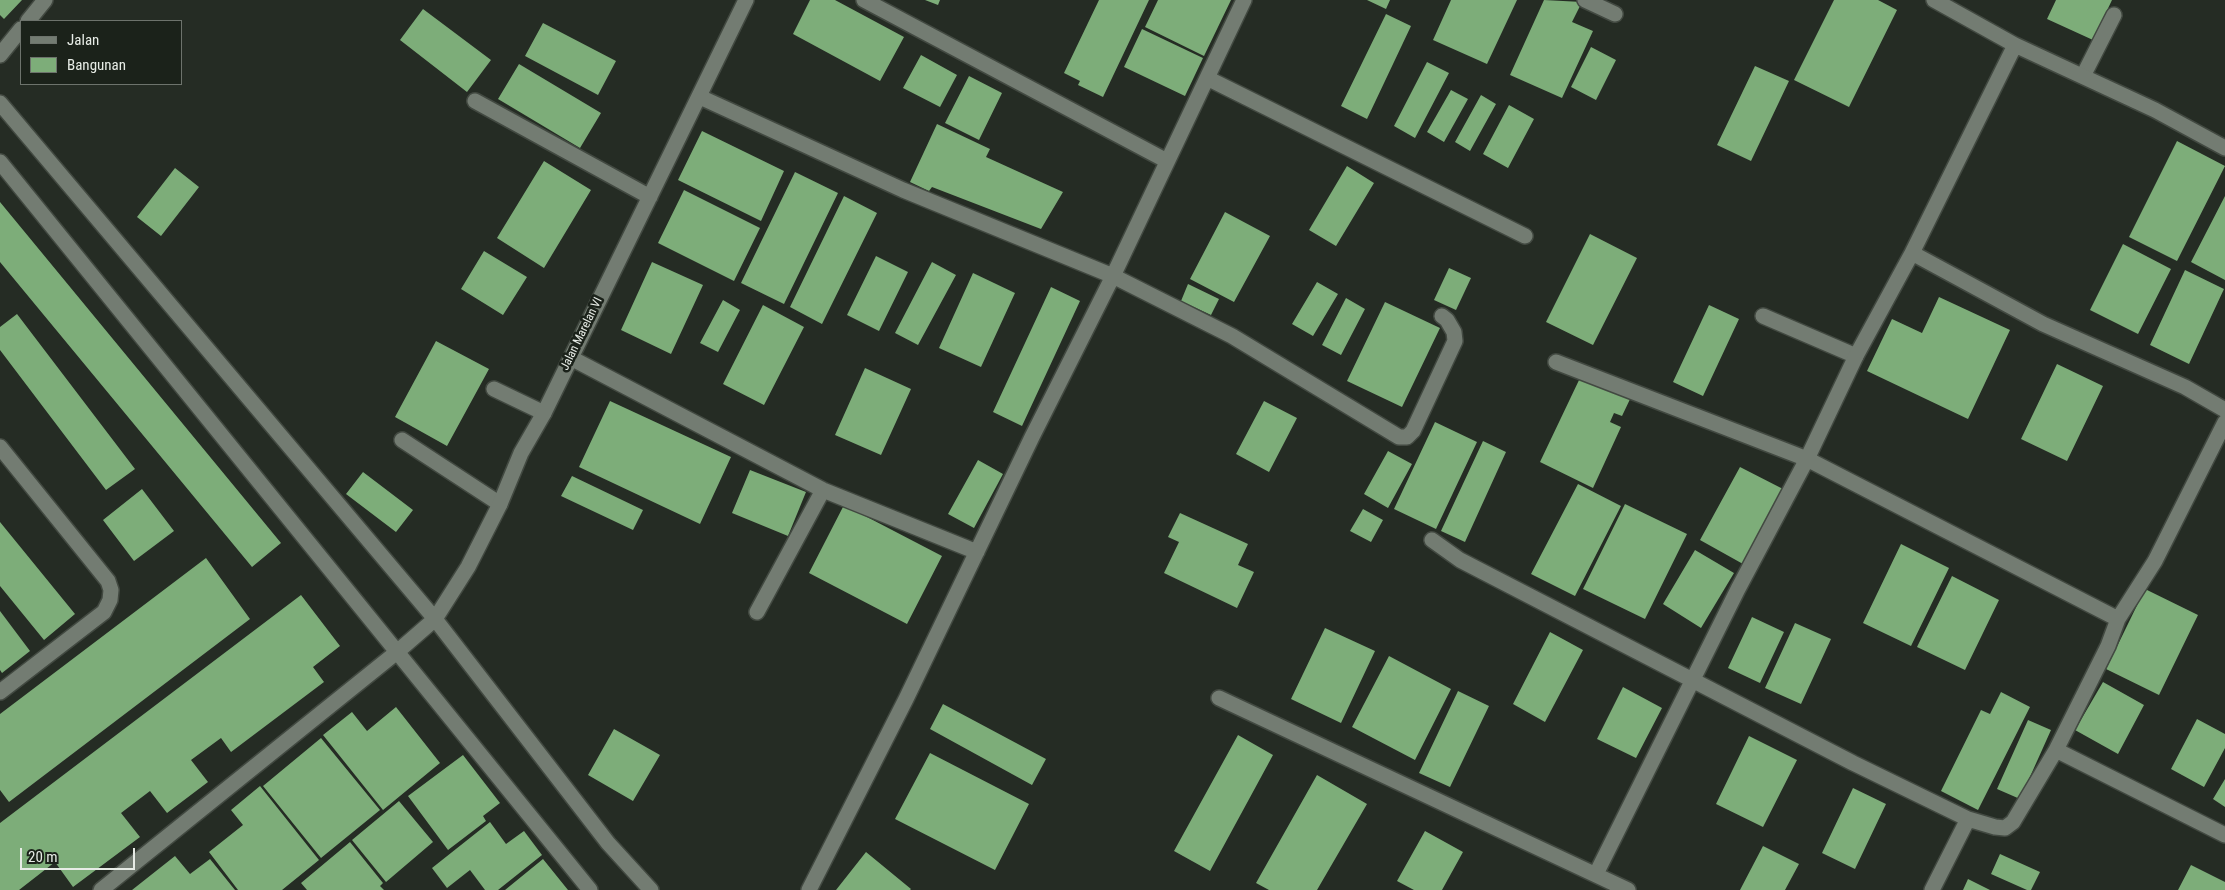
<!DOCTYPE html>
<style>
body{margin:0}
#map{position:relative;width:2225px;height:890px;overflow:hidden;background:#252c24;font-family:"Roboto Condensed",sans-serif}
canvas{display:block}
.legend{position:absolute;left:20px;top:20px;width:162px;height:65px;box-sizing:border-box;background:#1b221a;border:1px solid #6d736c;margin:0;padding:6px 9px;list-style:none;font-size:15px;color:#e7ece6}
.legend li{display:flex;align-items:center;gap:10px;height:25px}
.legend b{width:25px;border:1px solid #6d736c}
.scale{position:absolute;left:20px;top:848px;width:115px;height:22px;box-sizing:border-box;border:2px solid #e7ece6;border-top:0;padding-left:6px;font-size:15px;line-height:18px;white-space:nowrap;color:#e7ece6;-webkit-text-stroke:4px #1b221a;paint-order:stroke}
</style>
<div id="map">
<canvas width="2225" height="890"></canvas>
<ul class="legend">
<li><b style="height:6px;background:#737c72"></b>Jalan</li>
<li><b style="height:14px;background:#7dad79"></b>Bangunan</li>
</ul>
<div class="scale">20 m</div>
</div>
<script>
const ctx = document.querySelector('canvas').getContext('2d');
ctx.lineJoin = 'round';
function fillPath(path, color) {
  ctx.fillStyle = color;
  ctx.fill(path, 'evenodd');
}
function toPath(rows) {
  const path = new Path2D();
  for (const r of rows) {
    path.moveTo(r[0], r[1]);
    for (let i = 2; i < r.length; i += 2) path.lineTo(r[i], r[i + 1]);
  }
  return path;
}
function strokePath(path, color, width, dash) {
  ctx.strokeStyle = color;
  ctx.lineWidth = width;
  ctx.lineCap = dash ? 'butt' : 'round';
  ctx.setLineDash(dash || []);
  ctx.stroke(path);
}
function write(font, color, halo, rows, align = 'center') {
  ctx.font = font + ' "Roboto Condensed",sans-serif';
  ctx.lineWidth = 5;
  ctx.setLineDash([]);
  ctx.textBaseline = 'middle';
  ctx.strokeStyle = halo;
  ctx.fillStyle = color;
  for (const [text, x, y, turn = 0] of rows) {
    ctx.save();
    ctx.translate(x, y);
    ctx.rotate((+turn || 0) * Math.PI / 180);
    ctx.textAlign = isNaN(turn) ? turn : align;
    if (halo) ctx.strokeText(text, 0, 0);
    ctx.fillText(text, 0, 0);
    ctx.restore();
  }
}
fillPath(toPath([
 [0,0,22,0,4,19,0,15],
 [810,0,835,0,904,37,880,81,793,34],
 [925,0,940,0,938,5],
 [1099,0,1149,0,1103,97,1078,85,1080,81,1064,73],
 [1158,0,1231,0,1204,56,1145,27],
 [1367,0,1390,0,1386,9],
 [1451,0,1517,0,1487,64,1433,40],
 [1544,0,1582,2,1572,22,1593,31,1562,98,1510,75],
 [1834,0,1878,0,1897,10,1849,107,1794,80],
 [2056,0,2112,0,2093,40,2047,19],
 [423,9,491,60,467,92,400,40],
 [1386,14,1411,26,1367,119,1341,106],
 [543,23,616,61,598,95,525,56],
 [1142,29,1203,58,1185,96,1124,67],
 [1591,47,1616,60,1596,100,1571,87],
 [921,55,957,75,940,107,903,88],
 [1427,62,1449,73,1415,138,1394,126],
 [519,64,601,113,580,148,498,99],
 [1755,66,1789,81,1751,161,1717,145],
 [969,76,1002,93,979,140,945,123],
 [1451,90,1468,99,1444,142,1427,132],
 [1481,95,1496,104,1470,151,1455,142],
 [1509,105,1534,119,1508,168,1483,154],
 [937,124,990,149,986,157,1063,192,1041,229,932,187,929,191,910,182],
 [702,131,784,171,761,221,678,180],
 [2177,141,2225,166,2177,261,2129,237],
 [544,161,591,190,544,268,497,238],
 [1347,166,1374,183,1336,246,1309,230],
 [175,168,199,187,161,236,137,217],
 [795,172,838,193,784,304,741,283],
 [684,190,760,228,734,281,658,243],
 [844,196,877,213,822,324,790,307],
 [2225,196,2225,280,2191,262],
 [0,202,281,543,252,567,0,262],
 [1225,212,1270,236,1234,302,1190,279],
 [1590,234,1637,258,1593,345,1546,322],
 [2123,244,2171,269,2138,334,2090,310],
 [484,251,527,277,503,315,461,289],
 [876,256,908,272,879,331,847,315],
 [652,262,703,285,671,354,621,330],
 [932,262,956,275,918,345,895,333],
 [1449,268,1471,278,1456,310,1434,300],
 [2185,270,2224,289,2189,364,2150,345],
 [973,273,1015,293,981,367,939,348],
 [1317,282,1338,294,1313,336,1292,324],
 [1188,284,1219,299,1211,315,1181,301],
 [1051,287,1080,301,1022,426,993,412],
 [1939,297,2010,330,1968,419,1867,371,1892,319,1922,333],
 [1346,298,1365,309,1341,355,1322,345],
 [723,300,740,310,718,352,700,343],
 [1385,302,1440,328,1402,407,1347,381],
 [763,305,804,327,764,405,723,384],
 [1709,305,1739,319,1703,396,1673,382],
 [17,314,135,469,106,490,0,350,0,327],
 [436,341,489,369,447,446,395,417],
 [2057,364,2103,386,2067,461,2021,439],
 [865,368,911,389,881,455,835,435],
 [1580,378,1596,386,1600,380,1632,395,1622,416,1614,413,1610,422,1621,427,1593,488,1540,462],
 [610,401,731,457,700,524,579,467],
 [1264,401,1297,418,1269,472,1236,454],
 [1435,422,1477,442,1436,529,1394,509],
 [1483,441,1506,452,1465,542,1441,531],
 [1388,451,1412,464,1388,508,1364,494],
 [978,460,1003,474,974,528,948,514],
 [1740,467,1783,489,1743,564,1700,540],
 [750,470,806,492,788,536,732,513],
 [363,472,413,510,396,532,346,494],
 [572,476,643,510,633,530,561,496],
 [1578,484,1621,506,1575,596,1531,574],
 [142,489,174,531,134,561,103,520],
 [1625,504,1687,534,1645,619,1583,589],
 [844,505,942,556,907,624,809,573],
 [1363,509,1383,520,1371,542,1350,531],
 [1180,513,1248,544,1238,565,1254,572,1237,608,1164,573,1179,542,1168,537],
 [0,522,75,614,44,640,0,586],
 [1901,544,1949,568,1911,646,1863,623],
 [1695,550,1734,573,1701,628,1663,604],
 [206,558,250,619,9,802,0,790,0,714],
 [1952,576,1999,600,1965,670,1917,647],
 [2145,589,2198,615,2159,695,2106,669],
 [301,595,340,646,313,667,324,682,231,752,221,738,191,760,208,782,167,813,150,791,121,813,140,837,73,887,55,862,19,890,0,890,0,823],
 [0,611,30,651,2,673,0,670],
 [1752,617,1784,632,1760,683,1728,668],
 [1795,623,1831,639,1801,704,1765,688],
 [1325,628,1375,651,1341,723,1291,699],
 [1550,632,1583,650,1545,722,1513,704],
 [1389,656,1451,689,1415,760,1352,727],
 [2103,682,2144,705,2118,754,2075,730],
 [1623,687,1662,708,1636,758,1597,739],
 [1458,691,1489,706,1450,787,1419,773],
 [2001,692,2030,707,1978,810,1941,791,1981,710,1990,714],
 [943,704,1046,759,1032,785,930,729],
 [396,707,440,763,383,810,323,735,352,712,367,731],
 [2197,719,2225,734,2225,748,2204,787,2171,769],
 [2028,720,2051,730,2020,799,1997,789],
 [614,729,660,755,633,801,588,775],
 [1238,735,1273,755,1210,871,1174,851],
 [1749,736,1797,760,1763,827,1716,804],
 [321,738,380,810,321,858,263,786],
 [930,753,1029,804,995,870,895,819],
 [463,755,500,803,483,816,486,821,448,850,408,796],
 [1317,775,1367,804,1317,890,1269,890,1256,883],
 [2225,779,2225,807,2213,799],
 [260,786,319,860,282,890,238,890,209,852,243,825,231,810],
 [1853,788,1886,804,1855,869,1822,853],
 [399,801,433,842,386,882,352,840],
 [490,822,506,844,524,831,542,855,498,890,485,890,470,870,447,888,432,868],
 [1425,831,1463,852,1442,890,1414,890,1397,881],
 [350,842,383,883,380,886,384,890,307,890,301,883],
 [1763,846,1799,864,1785,890,1740,890],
 [866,852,911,889,910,890,836,890],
 [2000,854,2040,872,2031,890,2027,890,1991,874],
 [175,856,190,874,210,859,235,890,132,890],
 [543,859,568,890,505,890],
 [2191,865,2225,882,2225,890,2178,890],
 [1968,879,1990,890,1963,890]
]), '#7dad79');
const lane = toPath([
 [2083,76,2114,15],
 [1763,316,1856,356],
 [494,389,544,413],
 [402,440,500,504]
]);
const street = toPath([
 [864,0,1167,161],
 [1585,0,1615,14],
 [1934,0,2015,45,2155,110,2225,148],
 [28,21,45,0],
 [0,55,21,29],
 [1207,78,1525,236],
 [700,97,903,190,1113,276,1232,336,1399,437,1407,437,1413,431,1455,341,1454,332,1447,320,1442,316],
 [475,101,650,197],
 [0,103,435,619,608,843,651,890],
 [0,162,590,890],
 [1912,253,2043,324,2185,387,2225,410],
 [571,358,823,490,977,552],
 [1556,362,1807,459,2118,619,2155,561,2225,422],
 [0,447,108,581,111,590,110,600,104,612,0,692],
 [1432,540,1460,560,1853,763,1968,819,1995,827,2005,828,2013,822,2056,750,2225,835],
 [757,612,823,490],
 [1219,698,1628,890],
 [2056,750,2108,646,2118,619],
 [1596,874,1738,589,1807,459,1856,356,1912,253,2015,45],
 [101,890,397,652,435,619,468,567,500,504,521,453,544,413,746,0],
 [809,890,906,699,1032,437,1113,276,1244,0],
 [1932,890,1968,819]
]);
strokePath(lane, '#424941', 18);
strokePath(street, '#424941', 18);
strokePath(lane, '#737c72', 15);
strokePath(street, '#737c72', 15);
write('12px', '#e7ece6', '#1b221a', [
 ["Jalan Marelan VI",582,334,-64]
]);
</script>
